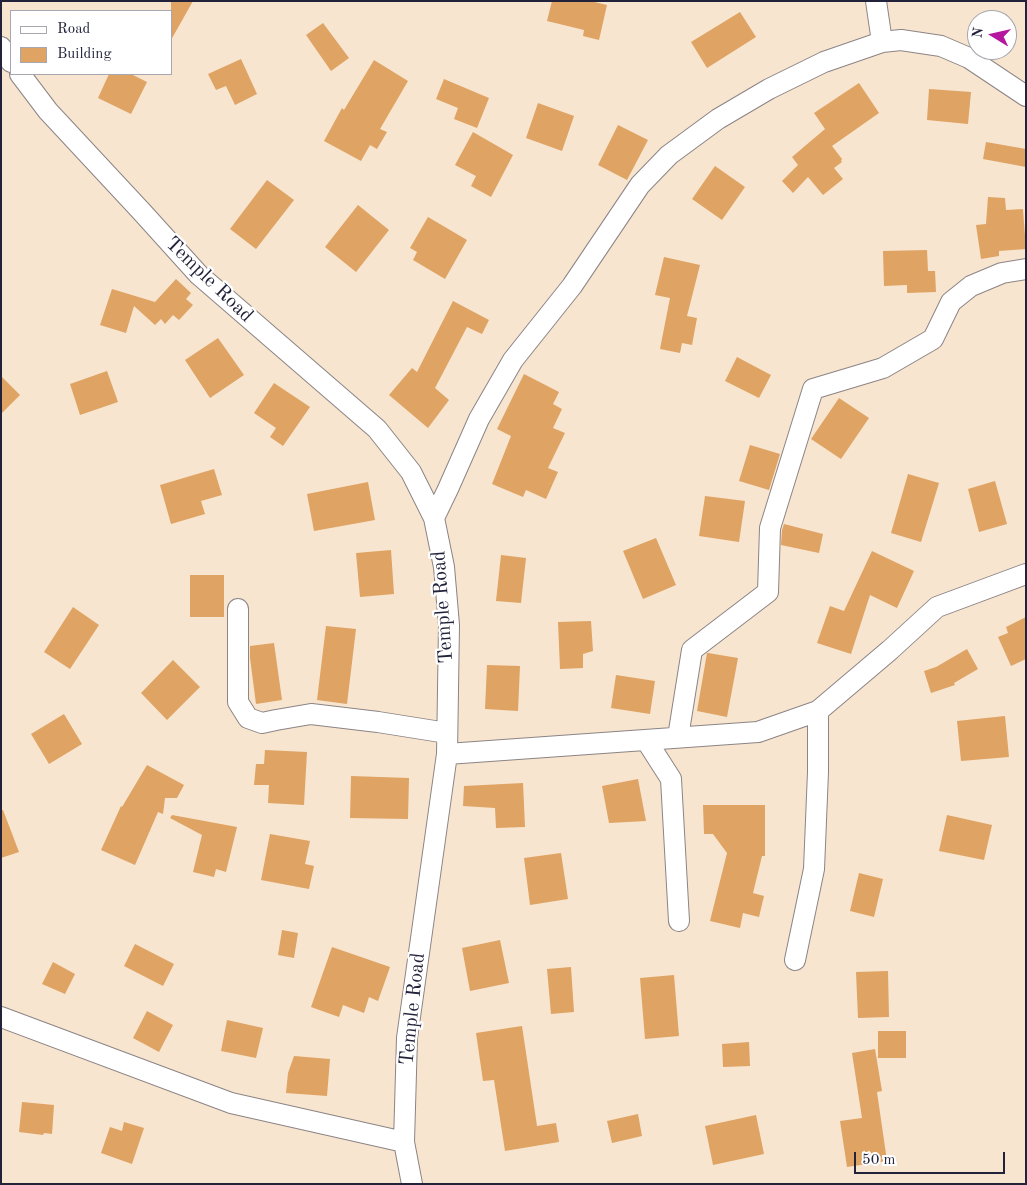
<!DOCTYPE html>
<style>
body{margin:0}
#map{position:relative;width:1027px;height:1185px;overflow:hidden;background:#f7e5cf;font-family:"Old Standard TT",serif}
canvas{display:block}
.frame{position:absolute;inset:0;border:2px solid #22223b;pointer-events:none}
.legend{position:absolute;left:10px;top:10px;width:162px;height:65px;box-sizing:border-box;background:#fff;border:1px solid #a7a7b1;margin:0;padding:6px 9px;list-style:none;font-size:15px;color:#22223b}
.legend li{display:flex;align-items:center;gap:10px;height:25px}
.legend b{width:25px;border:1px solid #a7a7b1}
.north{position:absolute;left:967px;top:10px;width:50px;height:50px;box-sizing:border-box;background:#fff;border:1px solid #a7a7b1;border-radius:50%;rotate:279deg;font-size:14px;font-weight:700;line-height:20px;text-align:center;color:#22223b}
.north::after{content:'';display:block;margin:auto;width:18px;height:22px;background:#b5179e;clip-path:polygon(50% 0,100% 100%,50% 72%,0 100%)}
.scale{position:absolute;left:854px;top:1152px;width:151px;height:22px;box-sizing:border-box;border:2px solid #22223b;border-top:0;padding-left:6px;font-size:15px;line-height:18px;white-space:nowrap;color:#22223b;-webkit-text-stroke:4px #fff;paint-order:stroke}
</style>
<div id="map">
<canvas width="1027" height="1185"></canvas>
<div class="frame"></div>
<ul class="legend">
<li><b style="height:6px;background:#fff"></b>Road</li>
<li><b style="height:14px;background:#dfa363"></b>Building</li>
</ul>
<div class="north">N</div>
<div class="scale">50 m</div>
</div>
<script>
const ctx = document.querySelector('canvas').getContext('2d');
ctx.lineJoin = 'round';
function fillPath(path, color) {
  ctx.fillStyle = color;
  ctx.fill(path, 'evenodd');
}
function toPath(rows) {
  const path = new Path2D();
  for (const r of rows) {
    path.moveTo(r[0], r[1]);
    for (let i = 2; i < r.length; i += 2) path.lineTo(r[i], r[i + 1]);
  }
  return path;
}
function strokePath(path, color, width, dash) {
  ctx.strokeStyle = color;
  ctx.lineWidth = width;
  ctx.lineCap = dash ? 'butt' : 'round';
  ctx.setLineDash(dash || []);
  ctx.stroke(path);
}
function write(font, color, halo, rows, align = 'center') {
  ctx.font = font + ' "Old Standard TT",serif';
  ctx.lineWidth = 4.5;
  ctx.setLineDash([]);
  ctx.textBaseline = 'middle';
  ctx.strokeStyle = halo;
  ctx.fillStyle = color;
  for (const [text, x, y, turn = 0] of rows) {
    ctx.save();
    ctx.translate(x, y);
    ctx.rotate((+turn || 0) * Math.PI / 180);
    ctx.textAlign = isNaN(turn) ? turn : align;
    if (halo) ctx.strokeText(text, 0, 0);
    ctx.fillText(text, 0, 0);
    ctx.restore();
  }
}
fillPath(toPath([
 [171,1,193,1,171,40],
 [552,1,590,1,607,5,599,40,583,36,584,30,547,21],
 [740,12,756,37,707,68,691,42],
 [323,23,349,58,331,71,306,35],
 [241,59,257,94,235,105,226,86,216,90,208,74],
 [374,60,408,81,380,129,387,132,377,149,370,145,361,161,324,141,342,108,344,110],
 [109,74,131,74,147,82,131,114,98,98],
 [444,79,489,98,477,128,454,119,458,108,436,99],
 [859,83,879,113,832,146,842,159,841,161,842,162,834,168,843,179,823,195,808,177,793,193,782,181,798,165,792,157,825,129,814,113],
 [929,89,971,92,968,124,927,120],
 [538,103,574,116,562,151,526,138],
 [618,125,648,140,627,180,598,165],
 [473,132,513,155,491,197,471,186,476,176,455,165],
 [986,142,1026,149,1026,167,983,159],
 [715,166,745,187,722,220,692,199],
 [267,180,294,200,256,249,230,229],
 [988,197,1005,198,1006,210,1023,209,1026,249,999,251,999,256,981,259,976,225,986,224],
 [358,205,389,230,356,272,325,247],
 [428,217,467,240,445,279,413,260,417,252,410,248],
 [927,250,928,271,935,271,936,292,907,293,907,285,884,286,883,251],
 [664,257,700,265,687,316,697,318,692,345,682,343,680,353,660,349,670,298,655,295],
 [176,279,191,293,186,299,193,305,179,320,173,315,165,324,161,319,155,325,134,306,126,333,100,325,112,289,155,302],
 [453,301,489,320,482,334,467,327,435,388,449,400,428,428,389,395,412,368,417,372],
 [218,338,244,375,210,398,185,360],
 [737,357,771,375,759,398,725,381],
 [107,371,118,402,80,415,70,384],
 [524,374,559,392,553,404,562,409,553,428,565,433,548,468,558,472,546,499,526,490,523,497,492,484,511,436,497,429],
 [1,376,20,395,1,414],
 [274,383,310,407,283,446,270,437,276,428,254,413],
 [839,398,869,418,841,459,811,439],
 [750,445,780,454,769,490,739,481],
 [214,469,222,495,201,501,205,514,171,524,160,485],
 [908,474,939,483,921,542,891,533],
 [995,481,1007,524,979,532,968,489],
 [368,482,375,520,314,531,307,494],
 [705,496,745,501,739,542,699,536],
 [784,524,823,534,819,553,781,545,782,530],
 [656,538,676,585,643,599,623,551],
 [391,550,394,594,360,597,356,553],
 [872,551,914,571,897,608,870,595,851,654,817,643,830,606,844,611],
 [501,555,526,558,521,603,496,601],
 [190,575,224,575,224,617,190,617],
 [73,607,99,625,70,669,44,652],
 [1026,617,1026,659,1011,666,998,637,1008,633,1006,627],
 [591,621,593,651,583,654,583,668,560,669,558,622],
 [326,626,356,629,347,704,317,700],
 [274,643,282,700,256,704,250,658,250,646],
 [967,649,978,669,954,683,955,685,931,693,924,671,936,667],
 [707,653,708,653,738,658,727,717,697,711],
 [173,660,200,687,167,720,141,693],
 [487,665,520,666,518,711,485,709],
 [616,675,655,681,650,714,611,708],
 [64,714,82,744,49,764,31,734],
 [1005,716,1009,757,961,761,957,721],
 [265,750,307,752,304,805,268,803,269,785,254,785,256,764,264,764],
 [147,765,184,785,177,798,165,798,163,814,158,812,135,865,101,850,121,806,122,807],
 [351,776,409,778,408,819,350,818],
 [638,779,646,821,609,823,602,786],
 [523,783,525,827,496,828,495,808,463,806,464,786],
 [703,805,765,805,765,856,762,856,753,893,764,896,759,917,743,913,740,928,710,921,727,853,713,834,704,834],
 [1,810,3,810,19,852,1,858],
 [172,815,237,827,226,872,216,869,214,877,193,872,202,835,170,818],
 [947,815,992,825,984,860,939,851],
 [270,834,310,841,305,864,314,866,309,889,261,880],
 [561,853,568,899,530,905,524,858],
 [859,873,883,879,874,917,850,911],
 [282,930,298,933,294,958,278,955],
 [500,940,509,983,470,991,462,948],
 [135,944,174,964,163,986,124,966],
 [332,947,390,967,378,1001,369,997,364,1013,343,1005,339,1017,311,1007],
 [53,962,75,974,65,994,42,984],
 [571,967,574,1012,551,1014,547,969],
 [888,971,889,1017,858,1018,856,972],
 [674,975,679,1036,645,1039,640,978],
 [147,1011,173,1025,159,1052,133,1038],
 [227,1020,263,1028,256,1058,221,1051],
 [522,1026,537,1126,556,1123,559,1142,505,1151,494,1080,483,1081,476,1033],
 [878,1031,906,1031,906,1058,878,1058],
 [749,1042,750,1066,723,1067,722,1044],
 [875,1049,882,1091,877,1092,887,1161,847,1167,840,1121,862,1118,852,1053],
 [294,1056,330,1059,327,1096,286,1093,288,1073],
 [22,1102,54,1105,52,1134,44,1133,43,1135,19,1132],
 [638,1114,642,1136,612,1143,607,1121],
 [756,1115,764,1154,713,1165,705,1126],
 [124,1122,144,1128,132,1164,101,1153,110,1127,122,1131]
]), '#dfa363');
const minor = toPath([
 [876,1,882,42],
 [1,47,11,62],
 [20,74,48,111,142,212,199,275,377,429,411,472,434,518,444,567,449,625,447,754,407,1038,404,1142,412,1184],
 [434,518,448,489,479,419,513,360,572,286,640,185,669,155,718,119,769,89,824,62,882,42,901,40,941,46,969,58,1026,96],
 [238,609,238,702,248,718,262,723,276,720,311,714,378,722,447,733],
 [678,737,692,650,768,592,770,528,813,389,883,368,933,339,951,302,971,286,1002,273,1026,269],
 [646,740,671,779,679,921],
 [447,754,758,732,818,711,890,650,937,607,1026,574],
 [795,960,814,869,818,772,818,711],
 [1,1017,231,1103,404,1142]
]);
strokePath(minor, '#8c8485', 22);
strokePath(minor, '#fff', 20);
write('20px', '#22223b', '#fff', [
 ["Temple Road",209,280,44],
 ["Temple Road",443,607,-94],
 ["Temple Road",413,1009,-84]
]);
</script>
